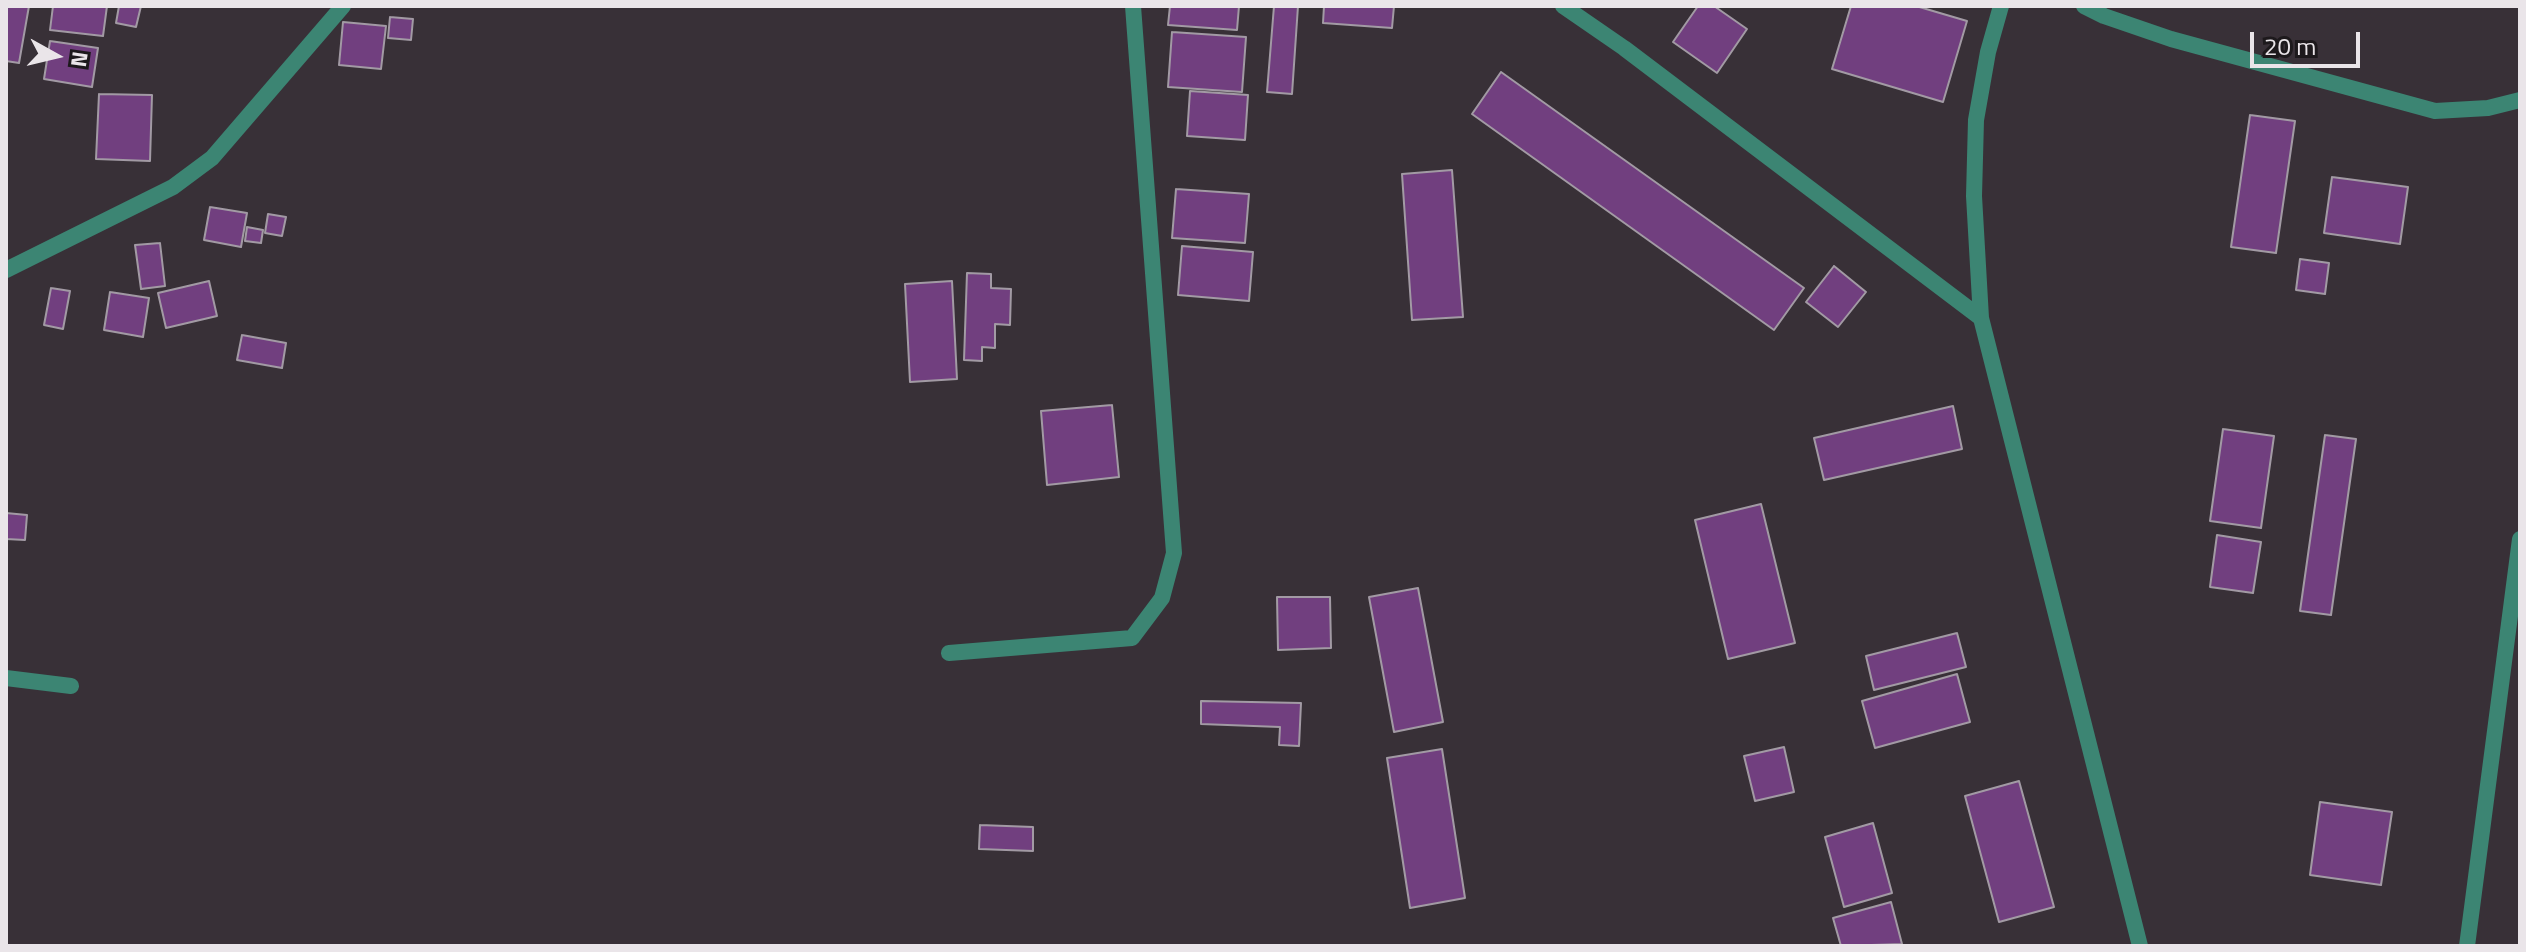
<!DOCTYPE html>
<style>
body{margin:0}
#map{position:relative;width:2526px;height:952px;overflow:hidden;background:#383037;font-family:"Titillium Web",sans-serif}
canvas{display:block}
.frame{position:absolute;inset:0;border:8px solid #eae5e9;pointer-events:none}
.north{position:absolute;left:16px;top:16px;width:80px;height:80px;-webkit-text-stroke:6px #1d191c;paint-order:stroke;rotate:98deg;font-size:22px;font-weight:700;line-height:32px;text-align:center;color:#eae5e9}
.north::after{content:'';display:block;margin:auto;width:28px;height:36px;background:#eae5e9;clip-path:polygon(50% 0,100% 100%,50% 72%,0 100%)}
.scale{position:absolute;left:2250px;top:32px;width:110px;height:36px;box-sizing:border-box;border:4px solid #eae5e9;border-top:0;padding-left:10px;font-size:24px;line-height:28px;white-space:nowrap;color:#eae5e9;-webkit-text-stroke:6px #1d191c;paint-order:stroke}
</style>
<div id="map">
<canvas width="2526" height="952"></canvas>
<div class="frame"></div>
<div class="north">N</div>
<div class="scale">20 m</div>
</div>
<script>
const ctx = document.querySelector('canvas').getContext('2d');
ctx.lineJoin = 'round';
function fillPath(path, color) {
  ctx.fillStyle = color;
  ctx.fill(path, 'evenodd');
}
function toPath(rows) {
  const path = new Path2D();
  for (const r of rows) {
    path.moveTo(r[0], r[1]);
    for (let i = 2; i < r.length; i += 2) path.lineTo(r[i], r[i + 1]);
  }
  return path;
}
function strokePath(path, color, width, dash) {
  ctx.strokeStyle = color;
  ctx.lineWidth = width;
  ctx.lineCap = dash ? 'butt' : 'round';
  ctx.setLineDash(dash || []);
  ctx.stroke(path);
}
const building = toPath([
 [6,6,29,6,19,63,6,61,6,6],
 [53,6,107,6,103,36,50,30,53,6],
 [119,6,141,6,136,27,116,23,119,6],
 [1170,6,1239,6,1237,30,1168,25,1170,6],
 [1274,6,1298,6,1292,94,1267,92,1274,6],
 [1324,6,1394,6,1392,28,1323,23,1324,6],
 [1698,6,1714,6,1747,29,1717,73,1673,42,1698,6],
 [1851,6,1916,6,1967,21,1943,102,1832,69,1851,6],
 [390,17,413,19,411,40,388,38,390,17],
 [343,22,386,26,381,69,339,65,343,22],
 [1172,32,1246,37,1242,92,1168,87,1172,32],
 [50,41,98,48,92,87,44,79,50,41],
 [1501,72,1804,288,1774,330,1472,114,1501,72],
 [1190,91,1248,95,1245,140,1187,136,1190,91],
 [99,94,152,95,150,161,96,159,99,94],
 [2250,115,2295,121,2276,253,2231,247,2250,115],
 [1452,170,1463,317,1412,320,1402,174,1452,170],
 [2332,177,2408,187,2400,244,2324,233,2332,177],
 [1176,189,1249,194,1245,243,1172,238,1176,189],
 [210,207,247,213,241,247,204,240,210,207],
 [268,214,286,217,282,236,265,233,268,214],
 [247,227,263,230,261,243,245,241,247,227],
 [160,243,165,286,141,289,135,245,160,243],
 [1182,246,1253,252,1249,301,1178,295,1182,246],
 [2300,259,2329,263,2325,294,2296,290,2300,259],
 [1834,266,1866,292,1838,327,1806,302,1834,266],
 [967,273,991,274,991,288,1011,289,1010,325,995,324,995,348,982,347,982,361,964,360,967,273],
 [209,281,217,316,166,328,158,293,209,281],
 [952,281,957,379,910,382,905,284,952,281],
 [51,288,70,291,63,329,44,325,51,288],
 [110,292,149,298,143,337,104,330,110,292],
 [242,335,286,343,282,368,237,360,242,335],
 [1112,405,1119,477,1047,485,1041,411,1112,405],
 [1953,406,1962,449,1824,480,1814,438,1953,406],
 [2223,429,2274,436,2261,528,2210,521,2223,429],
 [2325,435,2356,439,2331,615,2300,611,2325,435],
 [1761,504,1795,643,1728,659,1695,520,1761,504],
 [6,513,27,515,25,540,6,539,6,513],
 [2217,535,2261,542,2253,593,2210,587,2217,535],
 [1418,588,1443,722,1394,732,1369,597,1418,588],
 [1277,597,1330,597,1331,648,1278,650,1277,597],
 [1957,633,1966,667,1874,690,1866,656,1957,633],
 [1957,674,1970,722,1875,748,1862,701,1957,674],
 [1201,701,1301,703,1299,746,1279,745,1280,727,1201,724,1201,701],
 [1784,747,1794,792,1755,801,1744,756,1784,747],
 [1442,749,1465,898,1410,908,1387,758,1442,749],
 [2019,781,2054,907,1999,922,1965,796,2019,781],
 [2320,802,2392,812,2381,885,2310,875,2320,802],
 [1873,823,1892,893,1844,907,1825,837,1873,823],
 [980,825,1033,827,1033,851,979,849,980,825],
 [1891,902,1902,944,1841,946,1833,918,1891,902]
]);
fillPath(building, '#713f7f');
strokePath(building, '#a29aa4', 2);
strokePath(toPath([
 [1563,6,1624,48,1981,318],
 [2001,6,1988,52,1976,120,1974,196,1981,318,2140,946],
 [2084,6,2104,16,2171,39,2435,111,2488,108,2520,100],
 [6,270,173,187,212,158,343,6],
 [949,653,1132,638,1162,598,1174,553,1133,6],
 [6,678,71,686],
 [2467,946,2520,539]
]), '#3c8573', 16);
</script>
